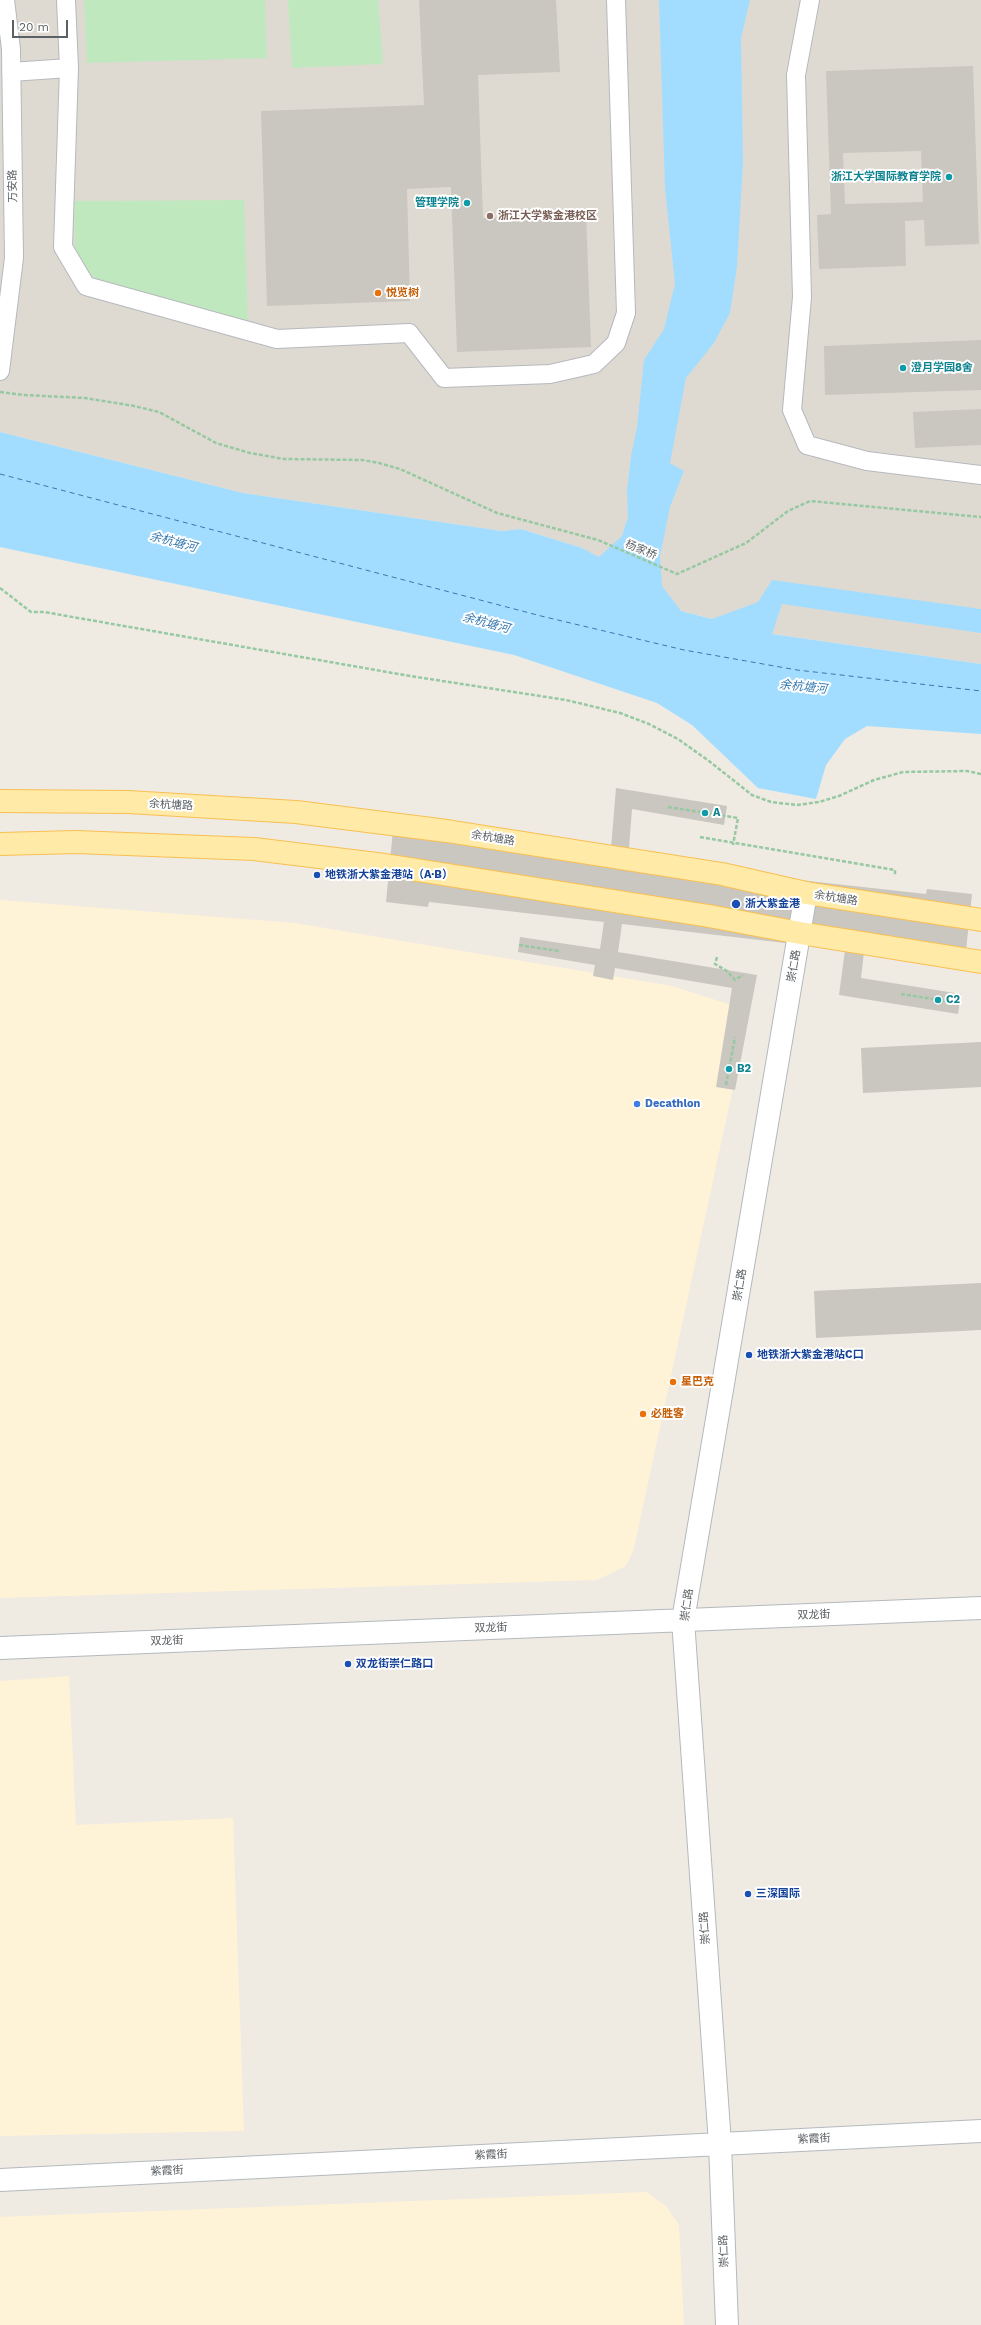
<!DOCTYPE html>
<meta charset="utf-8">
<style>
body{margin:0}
#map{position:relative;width:981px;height:2325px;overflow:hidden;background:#efebe3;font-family:"Work Sans",sans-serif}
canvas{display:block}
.scale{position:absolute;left:12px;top:20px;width:56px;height:18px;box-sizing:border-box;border:2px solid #5b6064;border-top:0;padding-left:5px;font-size:12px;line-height:14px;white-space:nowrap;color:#5b6064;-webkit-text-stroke:3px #fff;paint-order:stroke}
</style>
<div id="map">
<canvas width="981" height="2325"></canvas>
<div class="scale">20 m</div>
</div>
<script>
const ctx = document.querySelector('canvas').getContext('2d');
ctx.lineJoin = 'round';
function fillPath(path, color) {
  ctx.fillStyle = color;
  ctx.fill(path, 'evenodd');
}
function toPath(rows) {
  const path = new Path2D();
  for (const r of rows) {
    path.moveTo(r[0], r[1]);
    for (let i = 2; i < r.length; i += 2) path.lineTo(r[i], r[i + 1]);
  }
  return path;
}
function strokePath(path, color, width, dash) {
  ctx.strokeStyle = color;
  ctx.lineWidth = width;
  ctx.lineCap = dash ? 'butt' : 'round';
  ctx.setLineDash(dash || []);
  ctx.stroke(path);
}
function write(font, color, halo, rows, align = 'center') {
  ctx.font = font + ' "Work Sans","Noto Sans SC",sans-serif';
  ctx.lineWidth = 4;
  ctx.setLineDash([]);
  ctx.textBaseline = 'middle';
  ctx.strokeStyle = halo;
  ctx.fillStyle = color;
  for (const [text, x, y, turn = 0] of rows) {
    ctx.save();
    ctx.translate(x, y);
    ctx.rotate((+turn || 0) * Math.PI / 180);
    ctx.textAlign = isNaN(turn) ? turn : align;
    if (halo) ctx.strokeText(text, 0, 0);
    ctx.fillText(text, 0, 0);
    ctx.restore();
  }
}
fillPath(toPath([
 [0,900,295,923,672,986,731,1005,743,1041,634,1548,626,1566,597,1580,0,1598],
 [69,1676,76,1825,233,1818,244,2131,0,2136,0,1681],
 [646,2192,666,2206,679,2225,684,2325,0,2325,0,2217]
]), '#fff3d7');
fillPath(toPath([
 [0,0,981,0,981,664,772,634,681,611,582,548,521,529,502,531,243,493,0,432]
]), '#dfdad1');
fillPath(toPath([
 [84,0,265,0,267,58,87,63],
 [288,0,378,0,383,64,292,68],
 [244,200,248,321,96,280,82,266,75,251,74,201]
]), '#c0e8be');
fillPath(toPath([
 [659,0,750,0,741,38,743,162,737,267,730,313,714,343,686,378,670,463,684,471,670,507,660,556,662,586,681,611,712,619,758,602,772,580,981,609,981,633,782,604,772,634,981,664,981,734,867,726,845,739,826,765,816,799,758,788,692,725,657,703,514,655,0,547,0,432,243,493,502,531,521,529,582,548,599,557,622,536,628,517,627,491,631,456,637,427,644,360,664,329,675,284,665,188]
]), '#a2ddff');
strokePath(toPath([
 [0,474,541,616,684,650,797,670,981,691]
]), '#3779ae', 1, [5, 4]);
fillPath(toPath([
 [419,0,556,0,560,72,478,75,483,218,586,214,591,347,457,352,451,187,407,189,410,301,267,306,261,111,424,105],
 [973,66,979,244,925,246,924,220,905,221,906,266,819,269,817,215,831,214,826,71],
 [921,151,923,202,845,204,843,153],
 [981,340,981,390,825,395,824,346],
 [981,409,981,445,915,448,913,412],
 [616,788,727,806,724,825,632,809,628,861,926,894,927,889,972,894,964,969,920,964,920,958,864,952,861,978,961,994,958,1014,839,995,845,950,622,924,618,952,757,975,735,1090,716,1087,732,988,615,968,613,980,593,976,595,965,518,952,520,937,600,949,604,922,429,902,428,907,386,902,393,830,610,860],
 [981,1042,981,1087,863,1093,861,1048],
 [981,1283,981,1330,816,1338,814,1291]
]), '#cac6c0');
const street = toPath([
 [66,0,69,68,63,247,86,286,277,339,409,333,444,378,550,374,594,364,616,343,626,313,616,0],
 [810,0,796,75,802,297,792,410,807,445,867,461,981,475],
 [11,72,69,68],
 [0,371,14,258,11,49,5,0]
]);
const secondary = toPath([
 [0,1648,981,1608],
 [0,2180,981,2131],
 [727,2325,720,2144,683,1620,806,893]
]);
const primary = toPath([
 [0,801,128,802,296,812,447,831,722,874,806,893,981,920],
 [0,844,76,842,254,849,385,865,709,916,800,933,981,962]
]);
strokePath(street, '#b5b9be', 20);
strokePath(secondary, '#b4b9be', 24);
strokePath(primary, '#f9bf51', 24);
strokePath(toPath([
 [0,392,23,395,85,398,134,406,159,412,216,443,250,453,284,459,363,460,379,463,400,469,497,513,598,540,677,574,746,543,788,511,810,501,981,517],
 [0,588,31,612,44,612,410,676,566,700,620,713,649,724,678,739,709,761,752,795,771,802,797,805,819,802,839,796,874,780,903,772,967,771,981,774],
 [668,807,738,818,733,845],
 [700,837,895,870,895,875],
 [519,945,559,951],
 [717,957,715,964,727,971,735,980,743,975],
 [901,994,959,1003],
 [726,1085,735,1037]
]), '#96c9a1', 2.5, [4, 2]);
strokePath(street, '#fff', 18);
strokePath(secondary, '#fff', 22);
strokePath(primary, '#ffeba7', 22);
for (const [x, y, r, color] of [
 [949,177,4,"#0f9aa8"],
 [467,203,4,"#0f9aa8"],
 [490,216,4,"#8d6e63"],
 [378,293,4,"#e8710a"],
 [903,368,4,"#0f9aa8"],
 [705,813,4,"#0f9aa8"],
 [317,875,4,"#1a4fb4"],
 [736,904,5,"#1a4fb4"],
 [938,1000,4,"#0f9aa8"],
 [729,1069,4,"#0f9aa8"],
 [637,1104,4,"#3f7fe0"],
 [749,1355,4,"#1a4fb4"],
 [673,1382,4,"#e8710a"],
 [643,1414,4,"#e8710a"],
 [348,1664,4,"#1a4fb4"],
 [748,1894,4,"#1a4fb4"]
]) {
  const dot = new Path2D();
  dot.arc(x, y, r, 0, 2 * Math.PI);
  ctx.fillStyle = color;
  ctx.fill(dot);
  strokePath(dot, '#fff', 1.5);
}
write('bold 11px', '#0d838f', '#fff', [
 ["浙江大学国际教育学院",941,177,"right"],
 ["管理学院",459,203,"right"],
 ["澄月学园8舍",911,368],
 ["A",713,813],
 ["C2",946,1000],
 ["B2",737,1069]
], 'left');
write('11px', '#5b6064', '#fff', [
 ["万安路",13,186,-91],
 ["杨家桥",641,550,23],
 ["余杭塘路",171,805,3],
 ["余杭塘路",493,838,9],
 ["余杭塘路",836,898,9],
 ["崇仁路",794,966,-80],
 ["崇仁路",740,1285,-80],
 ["崇仁路",687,1605,-82],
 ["双龙街",814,1615,-2],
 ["双龙街",491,1628,-2],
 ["双龙街",167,1641,-2],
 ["崇仁路",705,1928,-94],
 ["紫霞街",814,2139,-3],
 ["紫霞街",491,2155,-3],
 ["紫霞街",167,2171,-3],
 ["崇仁路",724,2251,-92]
]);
write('bold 11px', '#785e54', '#fff', [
 ["浙江大学紫金港校区",498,216]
], 'left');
write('bold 11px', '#c56008', '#fff', [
 ["悦览树",386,293],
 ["星巴克",681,1382],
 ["必胜客",651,1414]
], 'left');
write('bold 11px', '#164399', '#fff', [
 ["地铁浙大紫金港站（A·B）",325,875],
 ["浙大紫金港",745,904],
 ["地铁浙大紫金港站C口",757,1355],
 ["双龙街崇仁路口",356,1664],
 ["三深国际",756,1894]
], 'left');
write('bold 11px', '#366cbe', '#fff', [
 ["Decathlon",645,1104]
], 'left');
write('italic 12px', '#3779ae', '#fff', [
 ["余杭塘河",173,542,15],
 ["余杭塘河",486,623,15],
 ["余杭塘河",803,687,6]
]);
</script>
